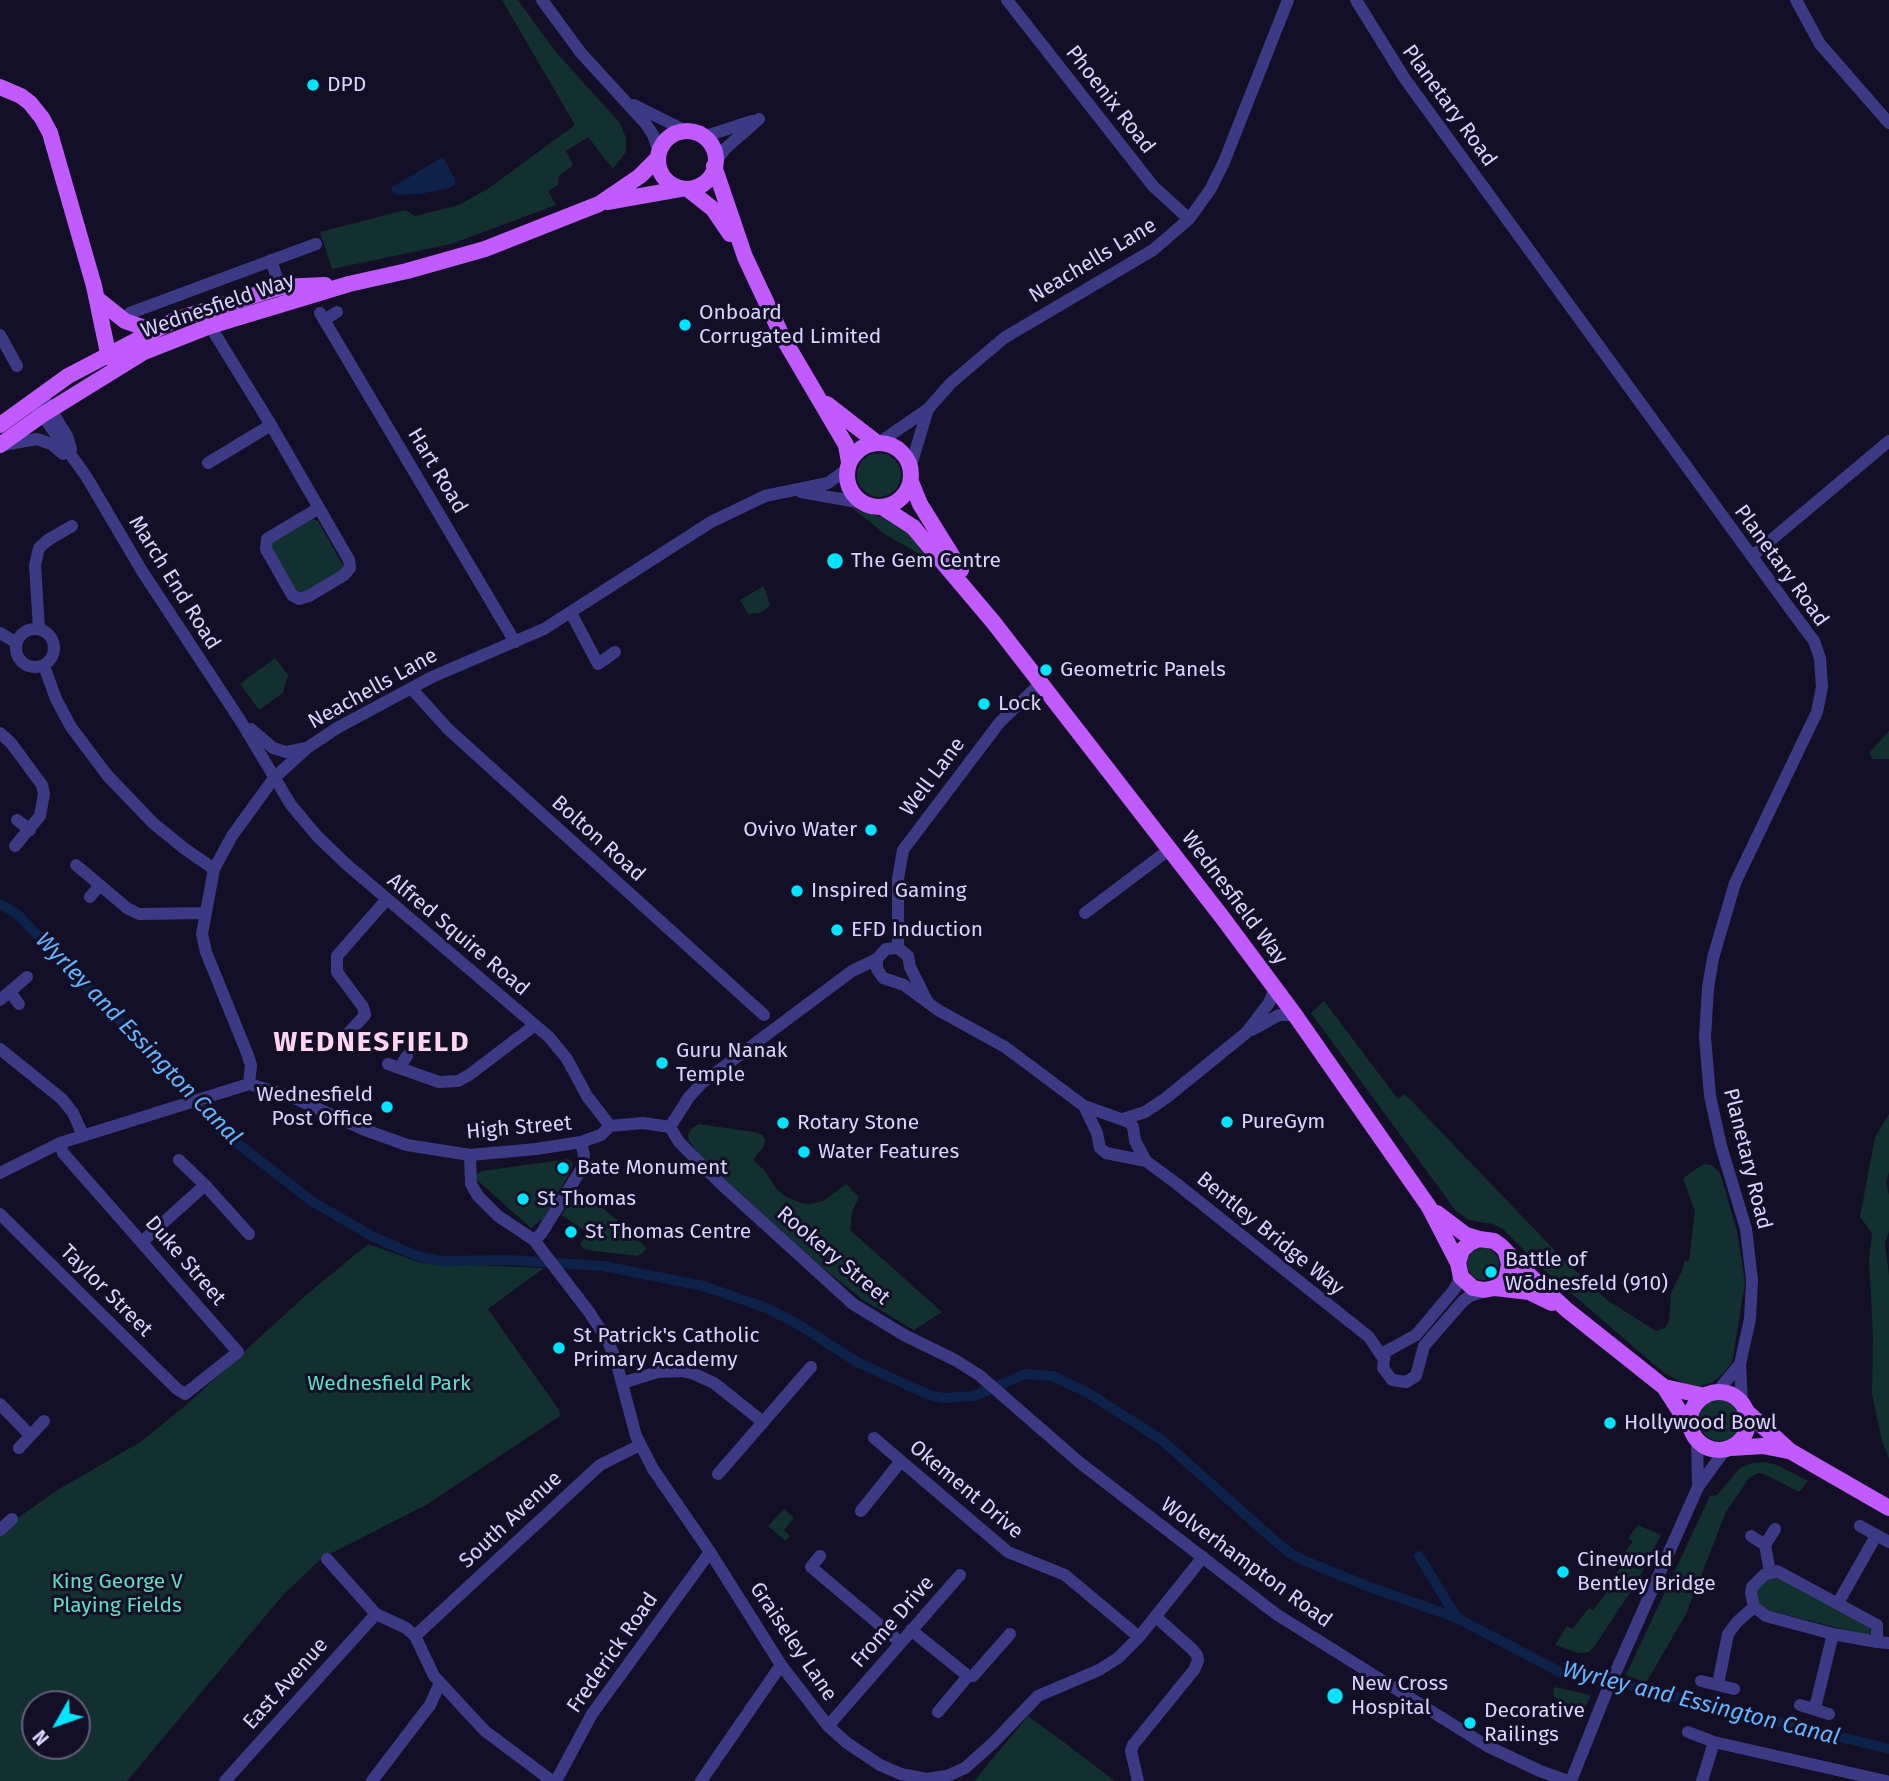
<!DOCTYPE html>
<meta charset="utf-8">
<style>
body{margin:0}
#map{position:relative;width:1889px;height:1781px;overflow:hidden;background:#130f26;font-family:"Fira Sans",sans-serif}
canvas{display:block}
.north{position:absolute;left:21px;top:1690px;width:70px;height:70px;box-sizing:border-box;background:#130f26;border:2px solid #625e7d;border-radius:50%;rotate:230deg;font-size:19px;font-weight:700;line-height:28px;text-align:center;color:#d9d4ff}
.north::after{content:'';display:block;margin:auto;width:24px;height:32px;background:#00e5ff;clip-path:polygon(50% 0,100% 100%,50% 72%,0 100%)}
</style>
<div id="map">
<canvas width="1889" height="1781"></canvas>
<div class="north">N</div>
</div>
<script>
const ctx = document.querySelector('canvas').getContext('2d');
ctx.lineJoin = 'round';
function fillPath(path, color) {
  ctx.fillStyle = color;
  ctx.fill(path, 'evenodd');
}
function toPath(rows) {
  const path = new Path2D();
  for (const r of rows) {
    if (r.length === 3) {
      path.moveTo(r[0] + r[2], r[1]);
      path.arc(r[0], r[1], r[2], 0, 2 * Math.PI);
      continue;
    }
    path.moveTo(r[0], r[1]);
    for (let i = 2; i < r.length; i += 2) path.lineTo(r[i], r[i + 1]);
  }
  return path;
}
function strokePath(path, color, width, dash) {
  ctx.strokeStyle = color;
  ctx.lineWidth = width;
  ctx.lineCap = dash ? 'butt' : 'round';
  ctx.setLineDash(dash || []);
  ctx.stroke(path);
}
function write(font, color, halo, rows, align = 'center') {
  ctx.font = font + ' "Fira Sans",sans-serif';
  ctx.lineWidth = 6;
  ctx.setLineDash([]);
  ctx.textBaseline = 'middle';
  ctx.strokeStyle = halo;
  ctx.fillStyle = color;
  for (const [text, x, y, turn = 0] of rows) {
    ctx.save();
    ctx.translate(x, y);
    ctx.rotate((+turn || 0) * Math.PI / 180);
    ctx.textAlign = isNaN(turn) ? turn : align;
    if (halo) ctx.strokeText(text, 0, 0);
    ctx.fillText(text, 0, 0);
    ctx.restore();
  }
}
fillPath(toPath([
 [502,0,518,0,555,51,620,123,626,138,626,152,613,169,588,137,566,151,573,165,559,176,558,185,548,191,556,205,451,244,332,269,320,232,405,210,415,216,459,205,489,188,575,125],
 [879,475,22],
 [852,508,892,520,903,527,930,555,927,558,886,535],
 [310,518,318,521,345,569,302,595,295,591,269,546,272,539],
 [764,586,770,606,760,613,748,614,740,600],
 [275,658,288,675,283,693,259,710,240,684],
 [1889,731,1889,759,1873,759,1869,753],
 [1324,1001,1398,1099,1405,1094,1562,1258,1607,1300,1656,1331,1665,1328,1669,1322,1671,1293,1682,1271,1685,1260,1689,1261,1695,1211,1683,1179,1691,1172,1704,1164,1712,1165,1720,1173,1737,1231,1745,1283,1732,1363,1721,1376,1711,1383,1700,1386,1687,1385,1664,1373,1543,1269,1503,1229,1493,1224,1469,1220,1456,1211,1311,1013],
 [1889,1114,1889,1172,1886,1183,1889,1195,1889,1231,1885,1244,1889,1276,1889,1459,1882,1441,1872,1394,1873,1337,1869,1260,1872,1233,1860,1217,1875,1137],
 [699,1124,754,1132,763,1135,765,1140,764,1146,753,1160,764,1170,776,1188,786,1197,801,1203,811,1204,823,1201,846,1184,859,1197,852,1212,850,1230,942,1312,914,1330,863,1300,818,1264,701,1157,689,1141,688,1134,692,1128],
 [569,1159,573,1164,571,1171,543,1219,531,1228,476,1179,477,1174,482,1171],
 [579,1189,631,1231,647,1249,638,1256,586,1250,580,1245,588,1233,561,1215],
 [368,1244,421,1263,544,1268,488,1309,559,1410,560,1416,426,1505,322,1558,283,1595,127,1781,0,1781,0,1526,15,1520,56,1491,142,1441,186,1405,305,1296],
 [35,1704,77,1704,77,1746,35,1746],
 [1483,1264,16],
 [1720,1420,21],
 [1764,1462,1777,1465,1808,1481,1799,1492,1764,1474,1758,1473,1749,1478,1726,1512,1686,1614,1646,1683,1626,1675,1710,1496,1717,1495,1740,1468,1752,1463],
 [784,1509,794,1518,784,1530,790,1536,785,1541,768,1526],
 [1638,1525,1661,1535,1637,1582,1596,1644,1589,1652,1579,1653,1555,1645,1567,1626,1572,1629,1589,1608,1593,1610,1612,1586,1609,1583,1625,1562,1621,1557,1633,1542,1628,1538],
 [1771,1578,1778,1578,1869,1626,1871,1631,1870,1634,1866,1635,1763,1609,1757,1601,1757,1590,1763,1581],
 [1554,1687,1591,1695,1585,1707,1578,1711,1567,1709,1553,1695],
 [1028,1716,1065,1743,1115,1781,974,1781]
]), '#12302f');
fillPath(toPath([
 [443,157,455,179,455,185,449,188,420,194,397,195,392,192,392,187]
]), '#0c2248');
strokePath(toPath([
 [0,904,17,914,88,987,163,1065,219,1129,313,1202,372,1236,401,1249,418,1256,441,1261,508,1260,603,1266,703,1286,764,1307,796,1323,857,1362,929,1395,943,1398,974,1396,1025,1374,1053,1376,1090,1394,1163,1441,1274,1540,1290,1553,1305,1561,1367,1586,1457,1618,1560,1672,1574,1672,1889,1749],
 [1419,1556,1457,1618]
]), '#0c2248', 10);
strokePath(toPath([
 [542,0,581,53,646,124,653,135,659,152],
 [1007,0,1153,186,1189,219],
 [1356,0,1405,79,1788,606,1814,641,1820,658,1822,687,1817,712,1735,883,1713,958,1708,988,1705,1037,1710,1096,1721,1146,1746,1229,1752,1280,1750,1319,1740,1364,1742,1403],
 [1796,0,1820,44,1889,123],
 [634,105,686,131],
 [703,137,752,121],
 [715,162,726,148,759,119],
 [271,260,282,293],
 [130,313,316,244],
 [320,313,515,642],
 [324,320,337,312],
 [210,326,271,425,319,508,349,560,350,568,344,575,309,596,299,599,292,595,266,549,267,539,319,508],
 [0,335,17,366],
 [47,403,67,436,71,449],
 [37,408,86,476,142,571,240,720,291,805,317,836,345,863,549,1037,567,1059,587,1096,610,1126],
 [880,442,928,409,951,383,1004,338,1153,250,1189,219,1210,190,1224,162,1288,0],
 [3,445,37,439,51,444,63,454],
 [208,463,271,425],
 [911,465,928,409],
 [801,492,863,503],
 [1752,556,1889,441],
 [571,613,598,664,615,652],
 [35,648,19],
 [39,629,35,565,39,548,48,540,72,526],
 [0,633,17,643],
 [44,666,56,699,71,727,107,775,153,823,185,849,214,869],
 [411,688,448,729,764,1015],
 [251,729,273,748,286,752,305,748],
 [0,733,11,743,42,785,44,794,40,816,15,846],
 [17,820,30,830],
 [76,865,127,908,139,914,204,913],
 [90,897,100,885],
 [1085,913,1170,849],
 [898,948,898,879,903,850,1000,722,1042,682],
 [877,959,877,969,883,978,904,985,938,1010,1005,1047,1084,1106,1129,1122,1133,1127,1135,1141,1146,1161],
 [10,992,19,1004],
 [0,1000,27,977],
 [1252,1030,1279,1015,1295,1015],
 [339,1043,365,1015,363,1007,337,972,337,956,387,899],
 [0,1049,62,1099,73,1113,83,1135],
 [388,1064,439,1082,458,1081,469,1075,535,1025],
 [399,1068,407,1056],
 [249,1084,251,1065,247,1053,206,952,202,934,214,869,232,836,274,778,307,748,337,728,432,677,544,629,711,522,765,496,828,483,847,469],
 [249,1084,292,1097,365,1130,407,1145,470,1155,536,1149,581,1142,601,1135,610,1126,643,1123,670,1127],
 [1084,1106,1097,1133,1100,1148,1106,1153,1146,1161,1177,1184,1369,1337,1383,1358],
 [1123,1119,1145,1112,1166,1098,1246,1033,1269,1003,1275,988],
 [670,1127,679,1142,720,1183,853,1304,904,1335,955,1360,979,1375,1079,1462,1276,1614,1487,1746,1540,1771,1568,1781],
 [670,1127,689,1097,702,1083,852,971,877,959,886,949,898,948,908,956,910,967,928,1003],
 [470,1155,471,1184,478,1196,498,1216,534,1240,589,1312,608,1341,616,1361,636,1436,653,1469,710,1552,781,1665,828,1726,847,1743,880,1765,901,1774,926,1779,947,1776,965,1768,993,1743,1038,1696,1099,1670,1118,1658,1139,1637,1203,1557],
 [179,1160,205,1185,249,1234],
 [0,1173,60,1143,249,1084],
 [0,1214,177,1389,185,1394,238,1352,63,1153,60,1143],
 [534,1240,541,1234,582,1168,584,1155,581,1142],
 [143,1241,205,1185],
 [1459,1270,1458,1283,1453,1291,1416,1335,1385,1352,1383,1368,1392,1380,1406,1382,1416,1376,1424,1346,1463,1301,1470,1296,1487,1290],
 [622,1383,658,1372,682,1371,692,1373,714,1383,763,1422],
 [1717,1392,1740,1364],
 [0,1404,30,1435],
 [874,1438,1008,1552,1065,1575,1139,1637],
 [1697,1440,1698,1487],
 [19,1448,44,1421],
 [718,1474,811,1367],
 [861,1511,901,1461],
 [1860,1526,1889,1542],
 [0,1530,12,1519],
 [1751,1536,1765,1545,1775,1529],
 [1765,1545,1770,1572],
 [820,1556,811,1567,900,1642],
 [327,1559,376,1614,406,1628,415,1636,434,1676,485,1731,552,1781],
 [1838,1603,1876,1536],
 [911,1630,968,1676,973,1676,1010,1634],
 [415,1636,600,1465,640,1445],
 [1877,1642,1877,1625,1777,1571,1764,1575,1752,1587,1751,1593,1754,1607,1766,1616,1833,1634,1877,1642,1889,1643],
 [1701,1681,1734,1689],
 [1718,1684,1728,1634,1737,1622,1754,1607],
 [1800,1705,1829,1714],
 [1815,1708,1833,1634],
 [938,1712,968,1676],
 [828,1726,960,1575],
 [1688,1732,1714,1742,1702,1781],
 [1714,1742,1886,1781],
 [225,1781,376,1614],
 [372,1781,430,1705,440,1683],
 [556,1781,592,1714,710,1552],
 [701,1781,781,1665],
 [1138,1781,1131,1751,1133,1745,1194,1670,1198,1661,1197,1655,1192,1649,1156,1617],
 [1571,1781,1604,1698,1698,1487,1725,1450]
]), '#3d3a85', 12);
strokePath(toPath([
 [0,87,21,96,30,103,42,118,50,133,94,286,108,353,112,359],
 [687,160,29],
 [714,166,745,257,783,338,846,445,849,462],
 [689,190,713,209,730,234],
 [607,202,680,189],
 [100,301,125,321,142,327,156,328],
 [827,404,876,442],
 [0,425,68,376,175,320,281,287,325,285],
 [879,475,32],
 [0,445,42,415,144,352,210,326,349,284,407,271,485,249,599,204,640,176,657,159],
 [911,482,920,504,961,570],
 [882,507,913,527,994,623,1222,917,1295,1015,1429,1207,1458,1263],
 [1437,1213,1466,1235,1479,1239],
 [1506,1253,1509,1264,1507,1275,1495,1288,1484,1290,1473,1288,1461,1277,1458,1263,1462,1250,1470,1243,1479,1239,1494,1241,1501,1246,1525,1271,1567,1310,1664,1387,1691,1429],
 [1495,1288,1529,1292,1552,1303],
 [1664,1387,1705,1396],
 [1719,1421,29],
 [1747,1412,1790,1451,1889,1508],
 [1731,1448,1763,1446,1788,1451]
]), '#c25bff', 16);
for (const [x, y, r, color] of [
 [313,85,7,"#00e5ff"],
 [685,325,7,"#00e5ff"],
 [835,561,9,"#00e5ff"],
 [1046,670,7,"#00e5ff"],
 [984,704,7,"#00e5ff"],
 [871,830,7,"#00e5ff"],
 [797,891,7,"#00e5ff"],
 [837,930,7,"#00e5ff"],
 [662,1063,7,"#00e5ff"],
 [387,1107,7,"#00e5ff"],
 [1227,1122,7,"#00e5ff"],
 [783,1123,7,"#00e5ff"],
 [804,1152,7,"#00e5ff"],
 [563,1168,7,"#00e5ff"],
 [523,1199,7,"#00e5ff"],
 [571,1232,7,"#00e5ff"],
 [1491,1272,7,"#00e5ff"],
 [559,1348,7,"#00e5ff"],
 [1610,1423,7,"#00e5ff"],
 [1563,1572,7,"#00e5ff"],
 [1335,1696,9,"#00e5ff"],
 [1470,1723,7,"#00e5ff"]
]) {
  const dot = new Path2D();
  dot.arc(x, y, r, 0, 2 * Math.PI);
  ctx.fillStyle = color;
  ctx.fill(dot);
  strokePath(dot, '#130f26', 2.5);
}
write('21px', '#d9d4ff', '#130f26', [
 ["DPD",327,85],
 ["Onboard",699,313],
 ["Corrugated Limited",699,337],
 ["The Gem Centre",851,561],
 ["Geometric Panels",1060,670],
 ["Lock",998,704],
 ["Ovivo Water",857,830,"right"],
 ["Inspired Gaming",811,891],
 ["EFD Induction",851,930],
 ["Guru Nanak",676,1051],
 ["Temple",676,1075],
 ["Wednesfield",373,1095,"right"],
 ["Post Office",373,1119,"right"],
 ["PureGym",1241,1122],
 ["Rotary Stone",797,1123],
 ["Water Features",818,1152],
 ["Bate Monument",577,1168],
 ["St Thomas",537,1199],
 ["St Thomas Centre",585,1232],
 ["Battle of",1505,1260],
 ["Wōdnesfeld (910)",1505,1284],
 ["St Patrick's Catholic",573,1336],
 ["Primary Academy",573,1360],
 ["Hollywood Bowl",1624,1423],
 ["Cineworld",1577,1560],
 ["Bentley Bridge",1577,1584],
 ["New Cross",1351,1684],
 ["Hospital",1351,1708],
 ["Decorative",1484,1711],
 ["Railings",1484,1735]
], 'left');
write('21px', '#d9d4ff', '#130f26', [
 ["Phoenix Road",1110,100,52],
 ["Planetary Road",1449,106,54],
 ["Neachells Lane",1093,261,-31],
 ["Wednesfield Way",218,306,-19],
 ["Hart Road",437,471,59],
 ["Planetary Road",1781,566,54],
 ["March End Road",174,583,58],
 ["Neachells Lane",373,689,-29],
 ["Well Lane",933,777,-53],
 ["Bolton Road",598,839,42],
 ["Wednesfield Way",1234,898,53],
 ["Alfred Squire Road",458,935,40],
 ["High Street",519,1128,-5],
 ["Planetary Road",1747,1159,76],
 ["Bentley Bridge Way",1270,1234,39],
 ["Rookery Street",833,1256,40],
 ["Duke Street",185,1261,49],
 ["Taylor Street",106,1291,45],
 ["Okement Drive",966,1490,40],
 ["South Avenue",511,1520,-43],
 ["Wolverhampton Road",1246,1563,36],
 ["Frome Drive",893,1622,-49],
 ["Graiseley Lane",793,1642,56],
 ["Frederick Road",613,1653,-55],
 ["East Avenue",286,1684,-48]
]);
write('21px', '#5fe0c0', '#130f26', [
 ["Wednesfield Park",389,1384],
 ["King George V",117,1582],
 ["Playing Fields",117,1606]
]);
write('italic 23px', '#62b6ff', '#130f26', [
 ["Wyrley and Essington Canal",138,1039,46],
 ["Wyrley and Essington Canal",1701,1704,14]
]);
ctx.letterSpacing = '2px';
write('bold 28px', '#ffd6f0', '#130f26', [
 ["WEDNESFIELD",372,1043]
]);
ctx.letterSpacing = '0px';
</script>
